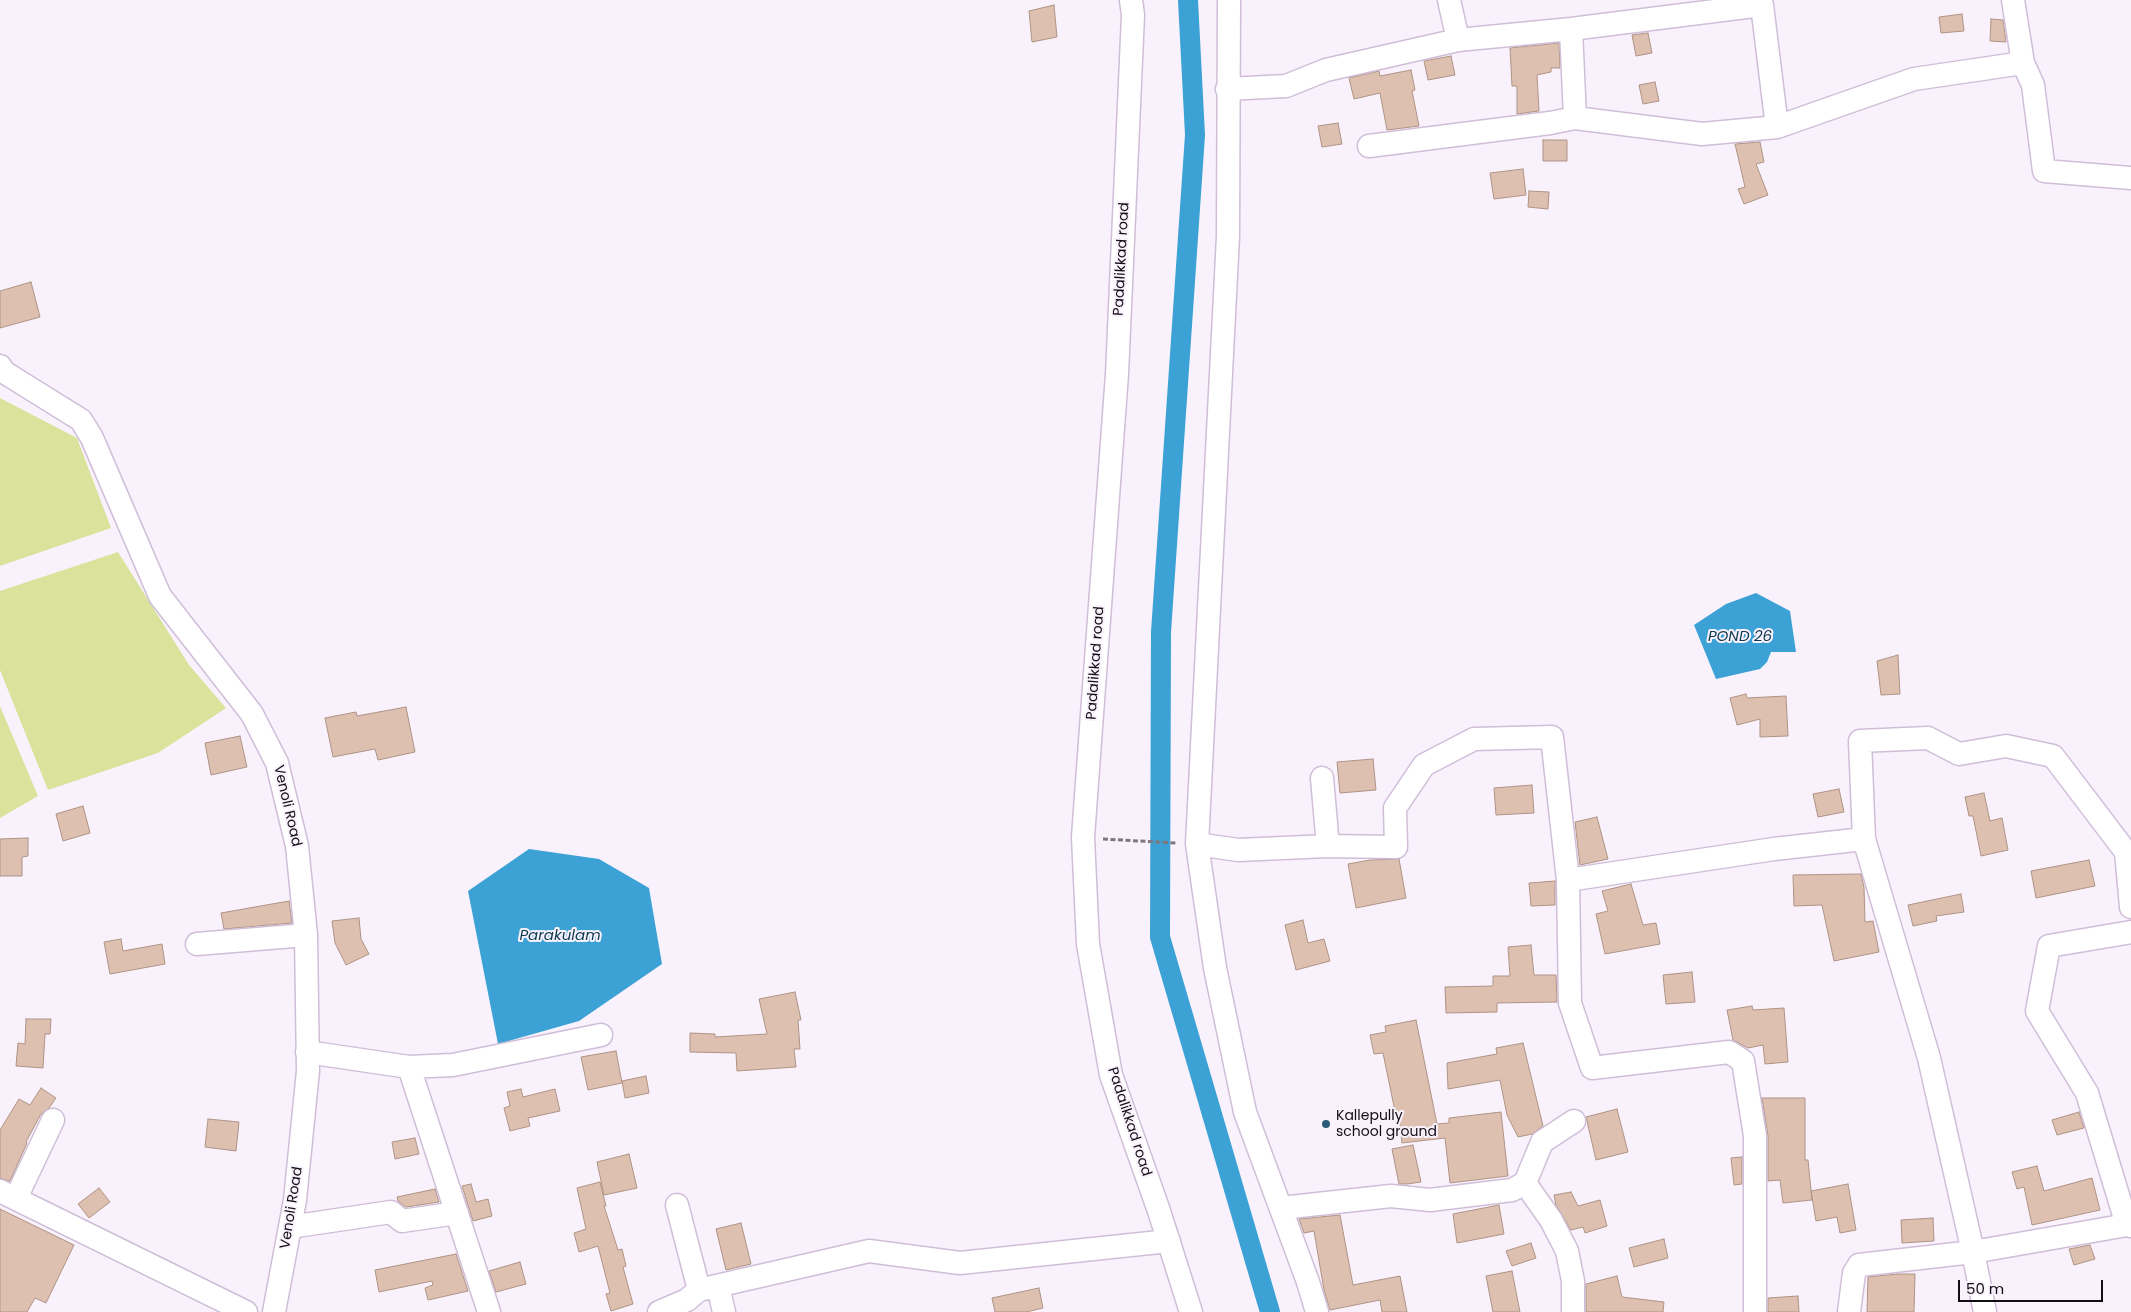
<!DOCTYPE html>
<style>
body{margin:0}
#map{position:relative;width:2131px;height:1312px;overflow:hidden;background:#f9f2fd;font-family:Poppins,sans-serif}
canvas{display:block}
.scale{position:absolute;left:1958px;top:1280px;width:145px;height:22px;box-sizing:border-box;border:2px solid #120c15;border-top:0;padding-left:6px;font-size:15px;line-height:18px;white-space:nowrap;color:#120c15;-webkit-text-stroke:4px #f9f2fd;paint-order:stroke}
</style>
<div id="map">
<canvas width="2131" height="1312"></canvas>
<div class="scale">50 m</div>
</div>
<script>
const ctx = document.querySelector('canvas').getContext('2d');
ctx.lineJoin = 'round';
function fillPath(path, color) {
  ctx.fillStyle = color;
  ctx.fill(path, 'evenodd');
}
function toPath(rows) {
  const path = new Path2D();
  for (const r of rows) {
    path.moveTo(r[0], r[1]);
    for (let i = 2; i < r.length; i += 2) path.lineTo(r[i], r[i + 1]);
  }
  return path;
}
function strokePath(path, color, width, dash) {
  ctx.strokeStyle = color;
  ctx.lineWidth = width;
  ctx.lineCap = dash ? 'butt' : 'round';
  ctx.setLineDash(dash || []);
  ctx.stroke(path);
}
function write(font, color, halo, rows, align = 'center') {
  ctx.font = font + ' Poppins,sans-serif';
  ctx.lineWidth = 4;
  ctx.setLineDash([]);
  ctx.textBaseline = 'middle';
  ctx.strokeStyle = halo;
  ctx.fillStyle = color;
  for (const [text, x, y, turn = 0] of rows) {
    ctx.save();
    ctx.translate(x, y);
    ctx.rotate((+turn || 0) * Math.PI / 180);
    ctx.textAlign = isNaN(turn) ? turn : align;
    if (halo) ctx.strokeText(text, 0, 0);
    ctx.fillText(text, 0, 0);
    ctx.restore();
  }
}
fillPath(toPath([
 [0,398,77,438,111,528,0,566],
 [118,552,189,665,226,708,158,753,48,790,0,670,0,591],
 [0,706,38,796,0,818]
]), '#d9e39c');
fillPath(toPath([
 [1756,593,1790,611,1796,652,1771,652,1767,662,1760,669,1716,679,1694,625,1726,604],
 [529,849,599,859,649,888,662,964,579,1021,498,1044,468,891]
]), '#3ca2d5');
strokePath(toPath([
 [1188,0,1195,135,1161,632,1160,937,1270,1312]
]), '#3ca2d5', 20);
const building = toPath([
 [1054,5,1057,37,1032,42,1029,11,1054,5],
 [1962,14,1964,31,1941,33,1939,17,1962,14],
 [1991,19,2003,20,2006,42,1990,41,1991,19],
 [1648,33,1652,53,1636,56,1632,35,1648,33],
 [1559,43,1560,68,1551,68,1551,72,1537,75,1539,111,1517,114,1517,86,1512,86,1510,48,1559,43],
 [1451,56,1455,75,1428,80,1424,61,1451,56],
 [1411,70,1415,90,1412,91,1419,126,1387,130,1380,93,1354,99,1349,78,1379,71,1380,76,1411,70],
 [1655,82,1659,101,1643,104,1639,85,1655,82],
 [1338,123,1342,144,1322,147,1318,126,1338,123],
 [1543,140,1567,140,1567,161,1543,161,1543,140],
 [1760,142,1764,162,1756,164,1768,195,1744,204,1738,189,1745,187,1735,144,1760,142],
 [1523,169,1526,195,1494,199,1490,173,1523,169],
 [1529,191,1549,192,1548,209,1528,207,1529,191],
 [31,282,40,317,0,328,0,291,31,282],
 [1898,655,1900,694,1881,695,1877,661,1898,655],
 [1746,694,1747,698,1786,696,1788,736,1760,737,1760,719,1737,725,1730,698,1746,694],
 [406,707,415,752,378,760,375,749,333,757,325,718,356,712,357,716,406,707],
 [240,736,247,767,211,775,205,743,240,736],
 [1373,759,1376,790,1340,793,1337,762,1373,759],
 [1532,785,1534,813,1496,815,1494,788,1532,785],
 [1839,789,1844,812,1818,817,1813,794,1839,789],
 [1984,793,1990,821,2002,818,2008,850,1981,856,1973,816,1969,816,1965,797,1984,793],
 [83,806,90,833,63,841,56,814,83,806],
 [1597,817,1608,859,1580,865,1575,822,1597,817],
 [28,838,28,856,22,857,22,876,0,876,0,839,28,838],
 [1399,859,1406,898,1356,908,1348,864,1370,860,1399,859],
 [2089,860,2095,886,2036,898,2031,871,2089,860],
 [1861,874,1864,887,1865,922,1873,921,1879,952,1834,961,1822,905,1794,906,1793,875,1861,874],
 [1555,881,1555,905,1531,906,1529,883,1555,881],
 [1631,884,1643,925,1656,923,1660,944,1605,954,1596,914,1608,911,1602,891,1631,884],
 [1961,894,1964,912,1936,916,1937,921,1913,926,1908,905,1961,894],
 [289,901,292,923,224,929,221,913,289,901],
 [359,918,361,939,369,954,346,965,335,943,332,921,359,918],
 [1303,920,1308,943,1324,939,1330,961,1296,970,1285,925,1303,920],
 [121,939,123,951,162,944,165,964,110,974,104,942,121,939],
 [1531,945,1534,975,1556,975,1557,1002,1497,1003,1497,1012,1446,1013,1445,987,1493,986,1493,976,1510,976,1508,947,1531,945],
 [1692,972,1695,1002,1666,1004,1663,975,1692,972],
 [795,992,801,1020,798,1020,800,1049,794,1049,796,1067,737,1071,736,1053,690,1052,690,1033,715,1034,715,1037,767,1034,759,999,795,992],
 [1752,1006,1753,1010,1784,1008,1788,1062,1765,1064,1763,1045,1748,1048,1733,1040,1727,1010,1752,1006],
 [26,1019,51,1019,50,1034,45,1034,43,1068,16,1066,18,1043,25,1044,26,1019],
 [1416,1020,1437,1124,1449,1123,1449,1118,1501,1112,1508,1176,1450,1183,1445,1138,1402,1143,1399,1116,1396,1116,1383,1053,1374,1054,1370,1035,1386,1032,1385,1026,1416,1020],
 [1523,1043,1543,1126,1532,1134,1518,1137,1507,1115,1500,1080,1448,1089,1447,1063,1497,1054,1496,1048,1523,1043],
 [616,1051,622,1083,588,1090,581,1057,616,1051],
 [646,1076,649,1093,625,1098,622,1081,646,1076],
 [41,1088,56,1098,49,1108,41,1114,26,1142,27,1143,10,1181,0,1178,0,1130,19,1099,30,1105,41,1088],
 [521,1089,523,1097,555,1089,560,1111,528,1118,530,1126,510,1131,504,1108,510,1106,507,1092,521,1089],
 [1762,1098,1805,1098,1805,1160,1808,1160,1812,1200,1783,1203,1780,1180,1768,1181,1768,1136,1762,1098],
 [1617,1109,1628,1152,1596,1160,1586,1117,1617,1109],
 [2079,1112,2084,1128,2057,1135,2052,1120,2079,1112],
 [208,1119,239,1122,236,1151,205,1147,208,1119],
 [415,1138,419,1154,395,1159,392,1142,415,1138],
 [1413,1145,1421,1182,1407,1184,1399,1184,1392,1149,1413,1145],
 [629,1154,637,1188,604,1195,597,1162,629,1154],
 [1742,1157,1742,1184,1734,1185,1731,1158,1742,1157],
 [2037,1166,2044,1191,2092,1178,2100,1210,2032,1225,2024,1187,2017,1189,2012,1172,2037,1166],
 [600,1182,606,1206,604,1206,618,1250,622,1249,626,1266,623,1267,633,1304,611,1311,606,1294,610,1293,598,1246,579,1252,574,1233,586,1229,577,1188,600,1182],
 [471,1184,476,1202,488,1199,492,1216,473,1221,462,1186,471,1184],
 [1848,1184,1856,1230,1840,1233,1837,1217,1816,1221,1811,1191,1848,1184],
 [99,1188,110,1202,89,1218,78,1204,99,1188],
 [435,1189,439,1202,406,1207,398,1201,397,1197,435,1189],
 [1571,1192,1578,1206,1600,1200,1607,1226,1585,1233,1583,1227,1571,1230,1556,1205,1554,1195,1571,1192],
 [1499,1205,1504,1234,1457,1243,1453,1214,1499,1205],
 [0,1209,74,1245,46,1303,35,1298,27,1312,0,1312,0,1209],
 [1340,1215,1353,1285,1400,1276,1407,1312,1382,1312,1380,1300,1330,1310,1324,1290,1314,1231,1304,1233,1299,1219,1340,1215],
 [1933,1218,1934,1241,1902,1243,1901,1220,1933,1218],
 [741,1223,751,1264,726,1270,716,1229,741,1223],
 [1664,1239,1668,1258,1634,1267,1629,1248,1664,1239],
 [1531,1243,1536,1258,1512,1266,1506,1251,1531,1243],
 [2090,1245,2095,1259,2074,1265,2069,1249,2090,1245],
 [456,1254,468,1291,428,1300,425,1288,433,1285,432,1281,379,1292,375,1270,456,1254],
 [520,1262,526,1284,496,1292,489,1271,520,1262],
 [1512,1271,1520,1312,1493,1312,1486,1276,1512,1271],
 [1898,1274,1915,1274,1914,1312,1867,1312,1868,1277,1898,1274],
 [1617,1276,1622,1297,1664,1302,1663,1312,1586,1312,1586,1284,1617,1276],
 [1039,1288,1043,1308,1026,1312,995,1312,992,1298,1039,1288],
 [1798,1296,1799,1312,1768,1312,1768,1298,1798,1296]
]);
fillPath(building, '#ddc0b0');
strokePath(building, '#af9384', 1);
const minor = toPath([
 [1131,0,1133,15,1117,374,1083,837,1088,944,1111,1075,1159,1211,1191,1312],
 [1229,0,1228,236,1197,844,1215,968,1245,1112,1308,1282,1317,1312],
 [1449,0,1458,40],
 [2013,0,2023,63],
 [1571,29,1575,118],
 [1227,89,1286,86,1326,70,1458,40,1571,29,1762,5,1777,127,1914,79,2023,63,2033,85,2044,171,2131,178],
 [1369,146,1550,123,1575,118,1702,134,1777,127],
 [0,366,4,372,81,420,92,438,160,596,252,714,277,763,297,846,306,935,308,1071,295,1200,274,1312],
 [1322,778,1328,846],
 [1864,839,1929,1058,1973,1252,1985,1312],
 [1197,844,1238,850,1328,846,1396,847,1395,808,1424,765,1474,739,1552,737,1568,880,1774,849,1864,839,1860,741,1928,738,1959,754,2006,746,2053,756,2126,852,2131,907],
 [1568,880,1570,1003,1592,1068,1729,1052,1743,1061,1755,1136,1755,1312],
 [2131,932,2049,946,2037,1011,2087,1093,2127,1225,2131,1226],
 [197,944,306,935],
 [307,1052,409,1067,453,1065,601,1035],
 [409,1067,489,1312],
 [1525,1183,1542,1142,1574,1121],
 [0,1191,246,1312],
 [16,1198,53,1120],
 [677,1205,699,1290],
 [1281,1208,1391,1196,1430,1200,1512,1190,1525,1183,1551,1220,1567,1251,1573,1281,1573,1312],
 [290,1227,391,1212,402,1221,457,1213],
 [718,1286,724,1312],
 [659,1312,687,1300,699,1290,869,1251,960,1263,1169,1241],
 [1849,1312,1854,1273,1859,1265,1973,1252,2127,1225]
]);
strokePath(minor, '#d0bed8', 25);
strokePath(toPath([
 [1103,839,1176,843]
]), '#7d7781', 3, [5, 2.5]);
strokePath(minor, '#fff', 22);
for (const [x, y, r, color] of [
 [1326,1124,5,"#2b5b79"]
]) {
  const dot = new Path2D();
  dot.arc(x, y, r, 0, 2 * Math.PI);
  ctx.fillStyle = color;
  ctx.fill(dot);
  strokePath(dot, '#f9f2fd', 2);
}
write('14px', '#120c15', '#f9f2fd', [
 ["Padalikkad road",1122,259,-87],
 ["Padalikkad road",1096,663,-86],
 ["Venoli Road",287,806,77],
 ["Padalikkad road",1129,1122,72],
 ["Venoli Road",292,1208,-81]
]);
write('14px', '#120c15', '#f9f2fd', [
 ["Kallepully",1336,1116],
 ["school ground",1336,1132]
], 'left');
write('italic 15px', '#0d394f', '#f9f2fd', [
 ["POND 26",1740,637],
 ["Parakulam",560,936]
]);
</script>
